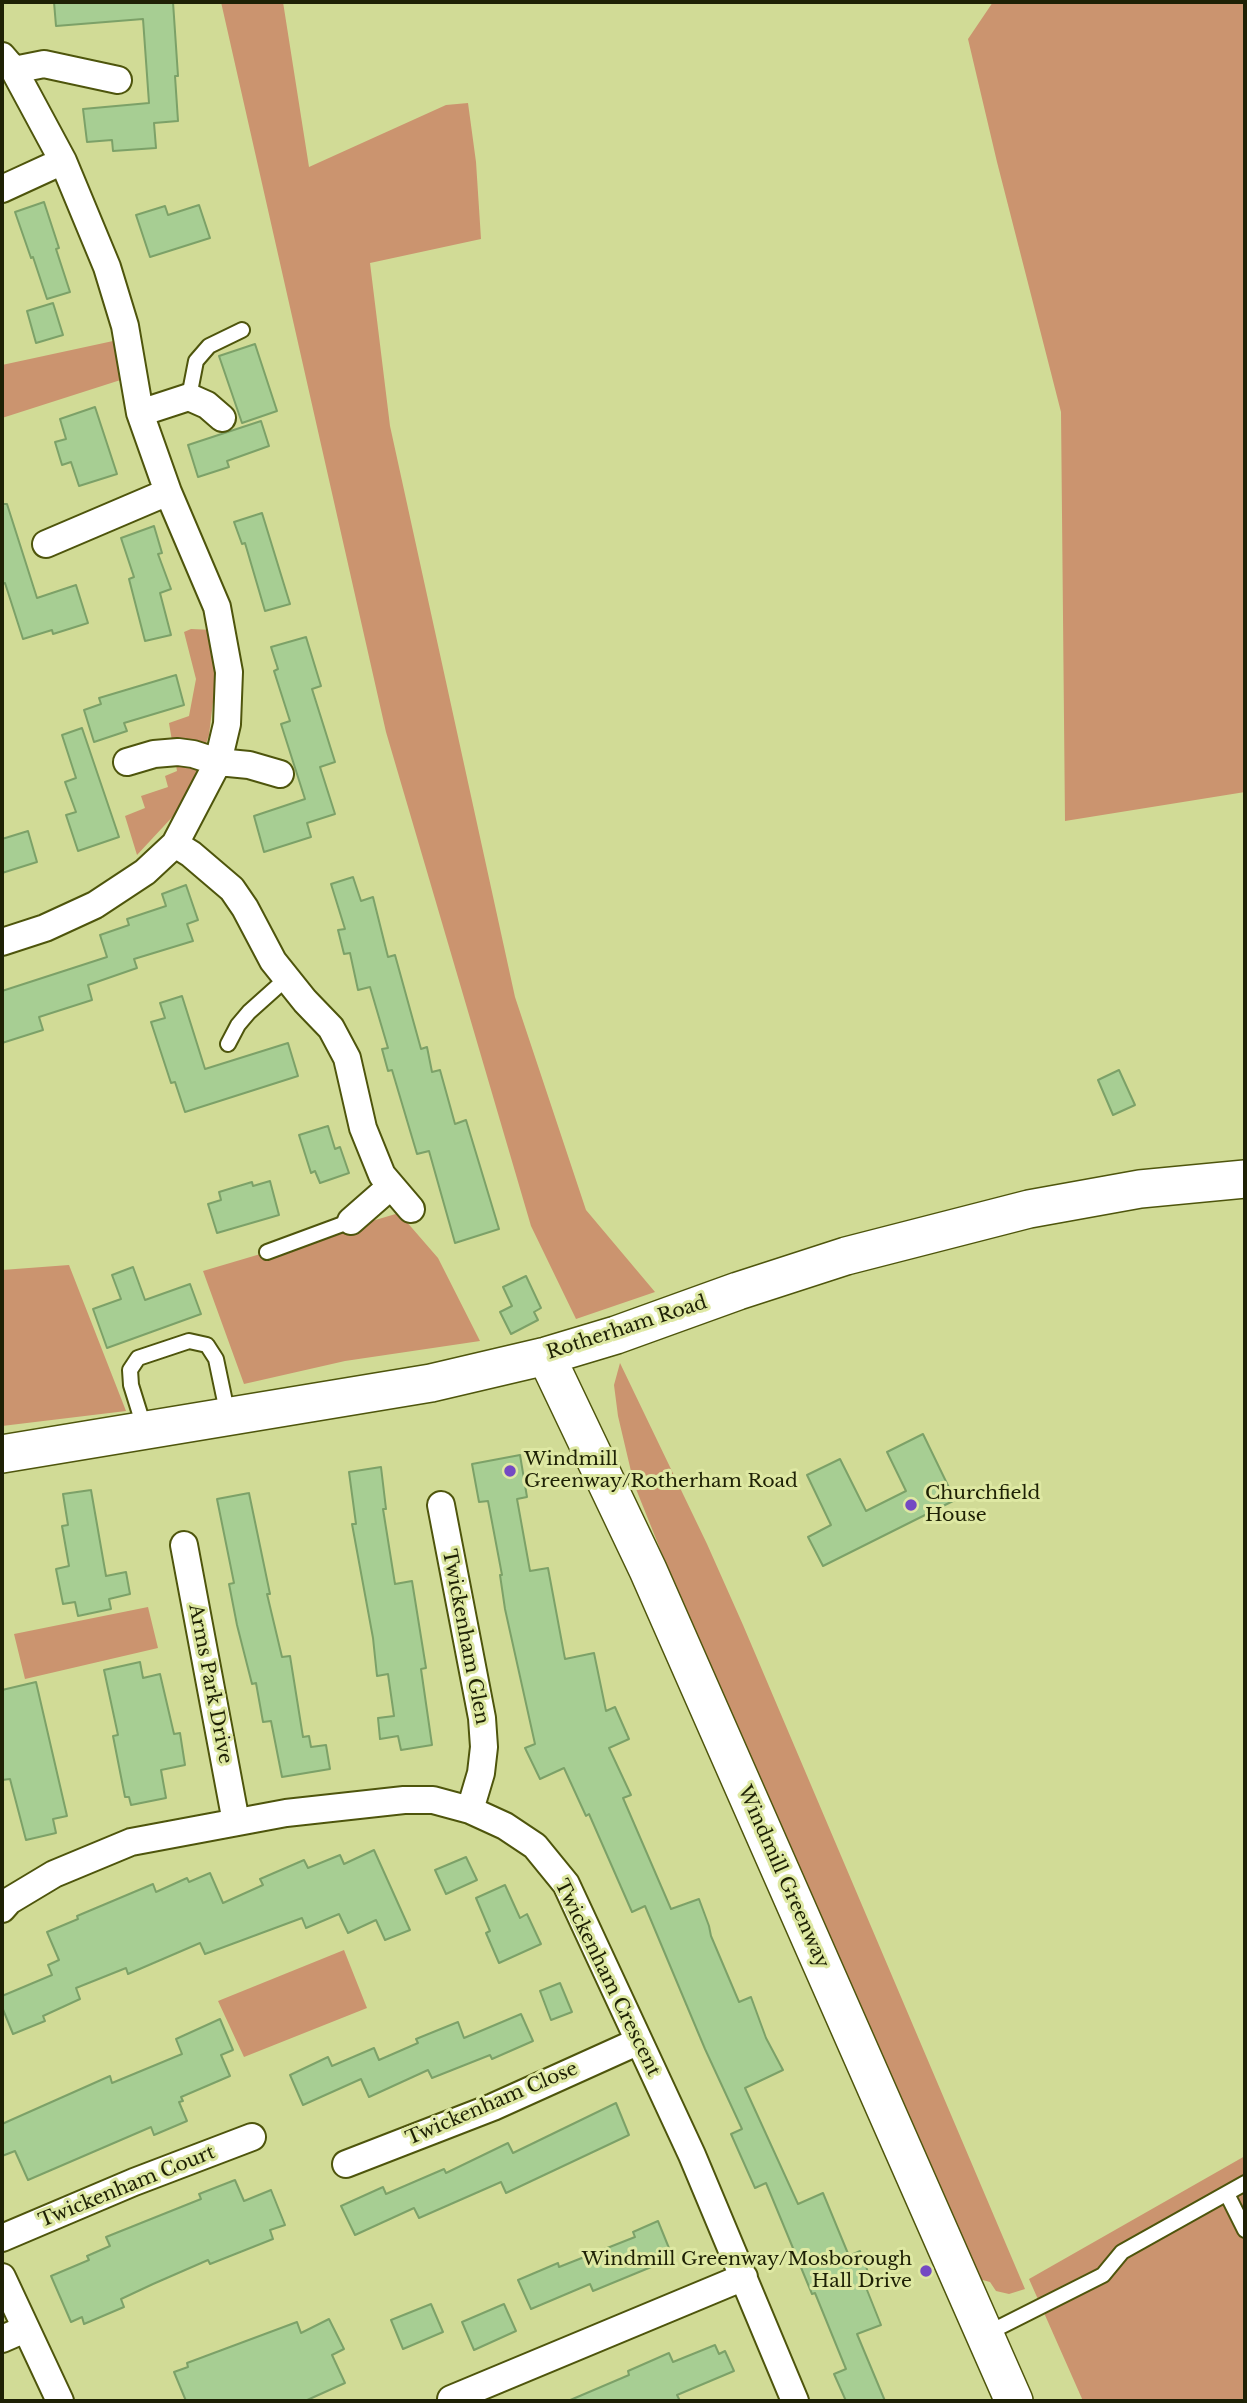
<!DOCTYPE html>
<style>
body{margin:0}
#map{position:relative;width:1247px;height:2403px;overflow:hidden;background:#d1db96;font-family:"Libre Baskerville",serif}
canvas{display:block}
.frame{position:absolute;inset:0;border:4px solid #1e2105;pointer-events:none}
</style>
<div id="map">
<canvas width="1247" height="2403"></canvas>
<div class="frame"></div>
</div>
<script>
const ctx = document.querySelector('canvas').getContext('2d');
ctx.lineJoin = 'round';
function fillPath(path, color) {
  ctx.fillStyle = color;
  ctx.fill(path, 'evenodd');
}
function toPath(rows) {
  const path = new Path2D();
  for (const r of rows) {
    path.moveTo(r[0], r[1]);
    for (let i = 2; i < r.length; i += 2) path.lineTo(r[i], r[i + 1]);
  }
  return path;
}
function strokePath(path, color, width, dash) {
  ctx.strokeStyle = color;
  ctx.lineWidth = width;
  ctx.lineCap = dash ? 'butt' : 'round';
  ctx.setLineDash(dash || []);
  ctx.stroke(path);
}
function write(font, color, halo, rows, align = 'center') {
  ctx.font = font + ' "Libre Baskerville",serif';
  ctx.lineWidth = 6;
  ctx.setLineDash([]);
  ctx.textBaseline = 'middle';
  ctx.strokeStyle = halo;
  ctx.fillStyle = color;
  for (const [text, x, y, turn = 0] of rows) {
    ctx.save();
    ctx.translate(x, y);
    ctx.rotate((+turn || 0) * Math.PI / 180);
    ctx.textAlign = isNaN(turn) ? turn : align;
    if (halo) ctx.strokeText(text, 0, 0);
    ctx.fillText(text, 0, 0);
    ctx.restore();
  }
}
fillPath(toPath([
 [221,2,283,2,309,167,446,105,468,103,476,162,481,239,370,263,390,426,515,997,586,1210,655,1292,576,1319,531,1226,386,732],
 [993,2,1243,2,1245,20,1245,792,1065,821,1061,412,997,162,968,39],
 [127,338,133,376,2,418,2,365],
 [191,629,214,630,217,669,209,735,192,783,176,813,137,855,125,816,145,808,141,796,168,787,165,776,177,771,169,723,189,716,196,679,184,632],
 [399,1213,438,1258,480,1341,345,1361,244,1384,203,1271],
 [69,1265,126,1411,2,1426,2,1270],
 [620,1363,707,1544,743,1625,1025,2289,1009,2294,996,2291,990,2282,979,2279,681,1601,634,1484,618,1416,614,1385],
 [148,1607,158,1648,25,1679,14,1634],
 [344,1950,367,2008,244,2057,218,2001],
 [1245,2156,1245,2401,1083,2401,1029,2279]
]), '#cb946f');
const building = toPath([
 [54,2,173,2,178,76,175,76,178,121,154,123,156,148,113,151,112,140,87,142,83,109,149,103,143,19,56,26,54,2],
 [44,202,59,248,56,249,70,292,47,299,33,257,31,258,15,212,44,202],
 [199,205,210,238,150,257,136,215,165,206,168,215,199,205],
 [53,303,63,335,36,343,27,311,53,303],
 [255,344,277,411,242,423,219,356,255,344],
 [95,407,117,474,79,486,71,462,62,465,55,442,66,439,60,419,95,407],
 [261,421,269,446,227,461,229,467,198,477,188,445,261,421],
 [2,504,7,504,37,598,76,585,88,623,53,634,52,630,23,639,5,583,2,584,2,504],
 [262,513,290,604,265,611,245,543,242,544,234,522,262,513],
 [154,526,162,553,158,554,171,589,160,593,171,635,145,641,129,579,134,577,121,538,154,526],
 [306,637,321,686,312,689,335,762,320,767,335,814,307,823,311,837,264,852,254,816,305,799,281,724,290,721,274,671,278,669,271,647,306,637],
 [176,675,184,705,124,723,127,731,94,742,84,710,101,704,99,698,176,675],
 [82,728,119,837,78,851,66,815,76,812,65,782,76,778,62,735,82,728],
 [28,831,37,862,2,873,2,839,28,831],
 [353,877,361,901,373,897,388,957,395,955,421,1049,427,1047,432,1072,440,1070,455,1124,466,1120,499,1229,455,1243,429,1151,417,1154,392,1070,388,1071,382,1049,388,1048,370,987,358,990,350,953,344,954,338,930,345,929,331,884,353,877],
 [186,885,198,920,187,924,193,941,134,959,137,968,88,985,92,1000,39,1017,43,1030,2,1043,2,991,107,957,100,935,129,925,127,919,166,906,162,894,186,885],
 [182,996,205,1069,288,1043,298,1076,185,1112,175,1082,171,1083,151,1022,165,1018,160,1003,182,996],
 [1119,1070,1135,1105,1113,1115,1098,1080,1119,1070],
 [328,1126,335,1149,340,1147,349,1173,320,1183,315,1171,311,1173,299,1135,328,1126],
 [270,1181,279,1215,217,1233,208,1204,221,1200,219,1192,252,1182,253,1186,270,1181],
 [133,1267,145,1300,190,1284,201,1314,107,1348,93,1309,121,1299,112,1275,133,1267],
 [526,1276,541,1308,534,1312,538,1320,511,1334,500,1312,512,1306,503,1287,526,1276],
 [923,1434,955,1500,823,1566,808,1537,831,1525,807,1475,840,1459,866,1511,906,1491,887,1452,923,1434],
 [520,1455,527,1497,517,1499,530,1571,548,1568,565,1659,594,1653,606,1711,615,1707,629,1739,609,1748,631,1795,623,1798,671,1909,699,1899,709,1926,711,1936,739,2002,751,1997,766,2038,783,2070,745,2088,798,2204,823,2193,849,2256,860,2251,868,2272,861,2275,881,2325,857,2334,885,2401,846,2401,834,2374,846,2369,815,2293,812,2294,766,2183,755,2188,731,2134,742,2129,705,2049,645,1906,632,1912,589,1814,586,1816,564,1768,540,1779,525,1748,535,1744,505,1609,500,1575,502,1575,488,1501,479,1502,472,1464,520,1455],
 [381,1467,386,1509,383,1509,395,1584,412,1581,426,1668,421,1669,432,1745,401,1750,398,1736,380,1739,378,1718,394,1716,388,1674,377,1676,373,1638,352,1524,356,1524,349,1472,381,1467],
 [91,1490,106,1576,126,1572,130,1594,109,1599,111,1609,78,1616,75,1602,63,1604,56,1569,69,1566,62,1526,68,1525,63,1494,91,1490],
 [249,1493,270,1594,267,1594,282,1657,290,1656,303,1737,309,1736,311,1747,326,1745,330,1769,282,1777,271,1721,263,1722,256,1683,252,1684,237,1625,229,1584,234,1583,217,1499,249,1493],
 [140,1662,143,1678,160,1674,174,1734,180,1733,185,1765,161,1770,166,1798,131,1805,129,1797,125,1797,113,1736,118,1735,104,1670,140,1662],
 [36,1682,67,1816,53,1819,56,1833,26,1840,10,1779,2,1780,2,1690,36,1682],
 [374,1850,410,1930,385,1940,376,1920,348,1933,339,1914,306,1928,302,1918,205,1954,200,1943,128,1974,126,1968,76,1988,80,1999,43,2016,45,2021,13,2034,2,2007,2,1996,52,1975,48,1965,59,1960,47,1932,78,1919,77,1916,153,1884,156,1892,187,1878,189,1882,210,1873,223,1903,263,1885,260,1879,304,1860,308,1868,340,1855,344,1864,374,1850],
 [466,1857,477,1880,446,1894,435,1870,466,1857],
 [505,1885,520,1918,527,1914,541,1944,499,1963,486,1933,490,1931,476,1898,505,1885],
 [560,1983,572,2012,551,2020,540,1991,560,1983],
 [521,2014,533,2041,492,2059,490,2055,432,2078,428,2070,369,2097,361,2079,303,2105,290,2075,328,2057,332,2066,374,2048,379,2060,418,2043,416,2039,458,2022,464,2038,521,2014],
 [220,2019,233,2050,221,2055,230,2076,181,2097,183,2101,179,2102,187,2121,154,2135,151,2127,28,2180,15,2151,2,2156,2,2124,110,2076,112,2083,182,2054,176,2039,220,2019],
 [616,2103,629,2135,506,2193,501,2182,419,2218,414,2208,355,2235,341,2206,383,2187,386,2194,444,2169,446,2173,508,2143,513,2153,616,2103],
 [235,2180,244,2201,271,2190,285,2225,270,2230,273,2239,210,2264,208,2260,153,2284,121,2299,124,2307,84,2324,82,2317,71,2322,51,2276,89,2260,87,2256,110,2246,106,2237,201,2199,199,2194,235,2180],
 [658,2221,673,2258,593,2291,590,2284,531,2309,518,2280,558,2263,559,2267,635,2237,633,2232,658,2221],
 [431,2304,443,2332,403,2349,391,2320,431,2304],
 [504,2304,516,2331,474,2350,462,2322,504,2304],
 [329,2319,344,2349,332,2355,345,2383,305,2401,186,2401,174,2372,188,2367,187,2363,297,2322,301,2333,329,2319],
 [715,2345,719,2354,725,2351,734,2371,677,2395,680,2401,568,2401,629,2375,628,2371,669,2353,673,2362,715,2345]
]);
fillPath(building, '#a7ce93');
strokePath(building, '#7ca168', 2);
const lane = toPath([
 [189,397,196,361,209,346,242,330],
 [228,1044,238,1025,249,1012,287,978],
 [267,1252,351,1221],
 [145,1430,131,1385,130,1370,138,1358,189,1341,207,1345,216,1359,228,1416],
 [1227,2194,1245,2230],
 [986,2334,1103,2275,1122,2252,1245,2183]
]);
const street = toPath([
 [2,56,14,70,63,161,107,267,125,326,140,413,168,492,217,607,229,672,227,724,218,762,175,844,145,872,95,905,45,928,2,942],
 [14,70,44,64,118,80],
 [2,189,63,161],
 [140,413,189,397,207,405,222,418],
 [46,544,168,492],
 [127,762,154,754,178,752,193,754,218,762,249,765,280,774],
 [175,844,191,854,232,889,245,908,273,961,305,1001,331,1028,347,1058,363,1128,382,1175,411,1209],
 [351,1221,391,1186],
 [441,1505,482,1718,484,1747,481,1773,470,1810],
 [184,1545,236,1822],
 [2,1909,9,1901,54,1874,131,1842,286,1813,404,1800,433,1800,470,1810,505,1826,535,1846,566,1884,692,2155,795,2401],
 [346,2164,493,2107,637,2042],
 [2,2238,134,2182,252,2137],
 [2,2277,60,2401],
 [2,2339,25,2329],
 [451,2399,744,2277]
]);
const secondary = toPath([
 [546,1356,648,1570,1014,2401],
 [2,1454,431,1383,546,1356,616,1335,738,1291,846,1256,1029,1209,1140,1189,1245,1179]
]);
strokePath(lane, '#4e550c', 18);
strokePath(street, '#4e550c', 30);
strokePath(secondary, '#4e550c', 40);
strokePath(lane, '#fff', 14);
strokePath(street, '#fff', 26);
strokePath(secondary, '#fff', 37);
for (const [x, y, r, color] of [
 [510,1471,7,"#744ac3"],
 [911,1505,7,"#744ac3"],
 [926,2271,7,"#744ac3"]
]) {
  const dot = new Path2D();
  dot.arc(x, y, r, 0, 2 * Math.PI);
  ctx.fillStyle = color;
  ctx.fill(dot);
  strokePath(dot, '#dee8a3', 2.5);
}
write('19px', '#1e2105', '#dee8a3', [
 ["Rotherham Road",627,1328,-18],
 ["Twickenham Glen",465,1637,79],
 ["Arms Park Drive",210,1684,79],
 ["Windmill Greenway",783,1877,66],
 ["Twickenham Crescent",607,1978,64],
 ["Twickenham Close",492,2104,-23],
 ["Twickenham Court",127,2187,-22]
]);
write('19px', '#1e2105', '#dee8a3', [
 ["Windmill",524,1460],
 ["Greenway/Rotherham Road",524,1482],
 ["Churchfield",925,1494],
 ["House",925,1516],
 ["Windmill Greenway/Mosborough",912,2260,"right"],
 ["Hall Drive",912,2282,"right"]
], 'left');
</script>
